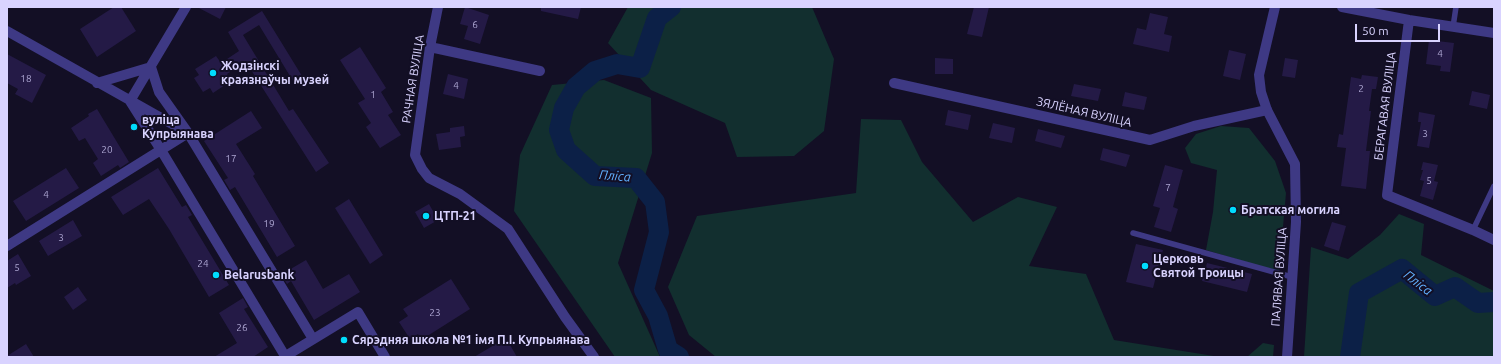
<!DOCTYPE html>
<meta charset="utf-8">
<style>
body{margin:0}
#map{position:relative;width:1501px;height:364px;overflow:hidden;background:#130f25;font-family:Ubuntu,sans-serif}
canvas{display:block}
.frame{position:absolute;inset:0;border:8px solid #d9d3ff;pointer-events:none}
.scale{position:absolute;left:1355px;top:24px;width:85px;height:18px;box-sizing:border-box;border:2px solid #d9d3ff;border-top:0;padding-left:5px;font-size:12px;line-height:14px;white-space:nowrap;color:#d9d3ff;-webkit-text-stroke:3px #130f25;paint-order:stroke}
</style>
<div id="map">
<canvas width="1501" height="364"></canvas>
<div class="frame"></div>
<div class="scale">50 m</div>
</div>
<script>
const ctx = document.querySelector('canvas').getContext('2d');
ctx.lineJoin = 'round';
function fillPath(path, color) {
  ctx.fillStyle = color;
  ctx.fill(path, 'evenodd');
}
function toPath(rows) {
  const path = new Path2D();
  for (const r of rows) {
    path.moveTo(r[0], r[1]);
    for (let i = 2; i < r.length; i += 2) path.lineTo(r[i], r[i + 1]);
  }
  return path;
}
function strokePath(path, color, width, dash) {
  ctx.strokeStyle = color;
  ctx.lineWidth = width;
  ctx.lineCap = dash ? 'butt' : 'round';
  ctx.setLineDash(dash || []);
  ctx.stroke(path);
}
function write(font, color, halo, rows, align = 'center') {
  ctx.font = font + ' Ubuntu,sans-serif';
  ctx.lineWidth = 4;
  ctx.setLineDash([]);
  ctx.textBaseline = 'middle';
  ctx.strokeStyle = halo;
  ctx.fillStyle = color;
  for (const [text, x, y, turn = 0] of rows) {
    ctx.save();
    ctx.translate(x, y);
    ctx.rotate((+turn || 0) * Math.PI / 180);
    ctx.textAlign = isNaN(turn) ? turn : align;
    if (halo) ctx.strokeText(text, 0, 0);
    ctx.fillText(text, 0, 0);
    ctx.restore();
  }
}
fillPath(toPath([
 [628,7,812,7,834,59,824,131,794,156,737,157,725,123,651,90,608,43],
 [604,80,651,98,652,153,618,263,660,357,615,357,514,211,520,155,552,85],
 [861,119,901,120,922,162,973,222,1018,197,1057,207,1029,266,1086,274,1114,340,1220,357,716,357,689,335,668,287,697,216,856,193],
 [1221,126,1249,128,1275,161,1286,193,1279,272,1206,250,1213,212,1217,170,1191,163,1185,148,1196,134],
 [1399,214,1424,224,1421,255,1494,291,1494,357,1304,357,1311,247,1348,259,1380,235],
 [1263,343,1274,345,1273,357,1247,357]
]), '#122f2f');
strokePath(toPath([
 [671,7,657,18,640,68,617,64,595,71,576,87,564,108,559,130,566,150,595,176,636,178,655,202,659,232,644,290,658,316,668,350,679,357],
 [1350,357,1359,293,1402,269,1435,296,1455,287,1478,303,1494,302]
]), '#0c2047', 20);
fillPath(toPath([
 [114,7,121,7,136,31,97,57,80,29],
 [197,7,226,7,220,19],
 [465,7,489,15,480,44,464,39,468,26,460,24],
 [541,7,581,7,578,19,541,11],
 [974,7,989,7,982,37,967,34],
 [262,11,302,76,293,81,259,25,243,35,289,111,293,109,329,163,316,172,246,62,227,74,231,81,213,93,210,88,203,92,194,78,199,75,195,69,216,56,221,63,239,51,228,32],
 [1150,13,1168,17,1164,34,1172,36,1169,52,1133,44,1137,28,1146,30],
 [1429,40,1454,43,1450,72,1440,71,1441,66,1426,64],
 [360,47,386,88,381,92,393,112,388,115,401,135,380,148,366,127,371,123,358,103,365,99,340,60],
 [1229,50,1246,54,1240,80,1223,76],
 [7,54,46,75,32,103,15,94,18,89,7,83],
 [935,58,953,59,953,74,935,74],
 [1285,58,1298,60,1295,78,1282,76],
 [448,74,468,79,464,99,443,94],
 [1362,75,1378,77,1376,89,1372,89,1369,111,1371,111,1366,151,1370,151,1366,189,1341,186,1346,148,1337,147,1339,134,1343,135,1351,77,1361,79],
 [1074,84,1101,89,1098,101,1071,96],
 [1472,91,1490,95,1487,109,1469,105],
 [1125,92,1147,97,1144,110,1122,106],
 [97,109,129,162,120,168,118,165,101,176,93,163,98,159,85,138,79,141,71,128,89,116,88,114],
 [948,110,971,115,968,130,945,125],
 [251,111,262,128,236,144,255,174,253,176,295,246,277,257,235,187,230,190,224,180,228,178,204,141],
 [1419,112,1435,115,1429,148,1417,146,1421,122,1418,122],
 [993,123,1015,128,1012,143,989,138],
 [464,126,465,136,460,137,461,147,439,150,436,134,450,132,450,128],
 [1038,129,1065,136,1061,148,1035,141],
 [1103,148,1130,155,1126,167,1100,160],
 [1423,162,1438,165,1434,181,1438,182,1433,200,1420,196,1424,181,1420,180,1423,170,1421,170],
 [1165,165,1183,170,1173,207,1178,209,1171,232,1154,227,1160,208,1153,206],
 [66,168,79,188,26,221,13,201],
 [158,168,182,207,186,205,192,215,188,217,229,285,209,297,169,229,149,199,123,215,111,197],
 [349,199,383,255,370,264,335,208],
 [429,204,438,220,424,228,415,212],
 [73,220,82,236,48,256,39,241],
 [1332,222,1346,226,1339,251,1324,246],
 [1136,244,1163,250,1153,288,1126,282],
 [18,254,31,276,16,285,15,283,7,288,7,261],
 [306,260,323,289,349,274,360,292,314,320,291,281,287,284,282,276,282,274],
 [1207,263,1252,274,1247,292,1202,281],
 [451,279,470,309,421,340,418,334,410,339,399,322,408,316,403,309],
 [78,287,87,300,73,310,64,297],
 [243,298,248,307,244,309,268,347,253,357,214,357,237,343,219,313],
 [506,338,517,357,474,357],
 [26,344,34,357,7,357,7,356]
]), '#241a46');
strokePath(toPath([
 [1453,27,1456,7],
 [1473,230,1494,186],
 [1133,233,1292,277]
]), '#3e3984', 5.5);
strokePath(toPath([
 [186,7,130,101,161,150,285,356],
 [438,7,430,47,415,155,422,169,429,178,460,194,508,229,565,317,594,357],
 [1342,7,1409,20,1494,33],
 [1409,20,1387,195,1473,230,1494,240],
 [7,31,188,133,7,246],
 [430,47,540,71],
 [97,83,151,67,159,92,188,133,313,339],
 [894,83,1150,140,1194,126,1267,110],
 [284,357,358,312,385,357]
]), '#3e3984', 10);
strokePath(toPath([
 [1275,7,1259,75,1261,92,1267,110,1295,164,1296,222,1287,357]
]), '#3e3984', 10);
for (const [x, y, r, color] of [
 [213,73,4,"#00ddfe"],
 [134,127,4,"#00ddfe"],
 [1233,210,4,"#00ddfe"],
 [426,216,4,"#00ddfe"],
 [1145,266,4,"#00ddfe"],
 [216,275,4,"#00ddfe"],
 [344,340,4,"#00ddfe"]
]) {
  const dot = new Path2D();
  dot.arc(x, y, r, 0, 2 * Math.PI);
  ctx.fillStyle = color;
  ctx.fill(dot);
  strokePath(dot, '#130f25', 1.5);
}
write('10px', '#aca5d1', null, [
 ["6",475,25],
 ["4",1440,54],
 ["18",26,79],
 ["4",456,86],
 ["2",1361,89],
 ["1",373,95],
 ["3",1425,134],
 ["20",107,150],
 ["17",231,159],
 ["5",1429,181],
 ["7",1168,188],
 ["4",46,195],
 ["19",269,224],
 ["3",61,238],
 ["24",203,264],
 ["5",17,268],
 ["23",435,313],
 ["26",242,328]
]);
write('bold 12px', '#d9d3ff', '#130f25', [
 ["Жодзінскі",221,66],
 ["краязнаўчы музей",221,80],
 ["вуліца",142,120],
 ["Купрыянава",142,134],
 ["Братская могила",1241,210],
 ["ЦТП-21",434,216],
 ["Церковь",1153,259],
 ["Святой Троицы",1153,273],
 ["Belarusbank",224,275],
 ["Сярэдняя школа №1 імя П.І. Купрыянава",352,340]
], 'left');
write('12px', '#d9d3ff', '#130f25', [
 ["РАЧНАЯ ВУЛІЦА",413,79,-81],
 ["БЕРАГАВАЯ ВУЛІЦА",1385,106,-83],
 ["ЗЯЛЁНАЯ ВУЛІЦА",1084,112,13],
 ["ПАЛЯВАЯ ВУЛІЦА",1279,277,-86]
]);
write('italic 13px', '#61b1ff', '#130f25', [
 ["Пліса",615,176,5],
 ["Пліса",1418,283,37]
]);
</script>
